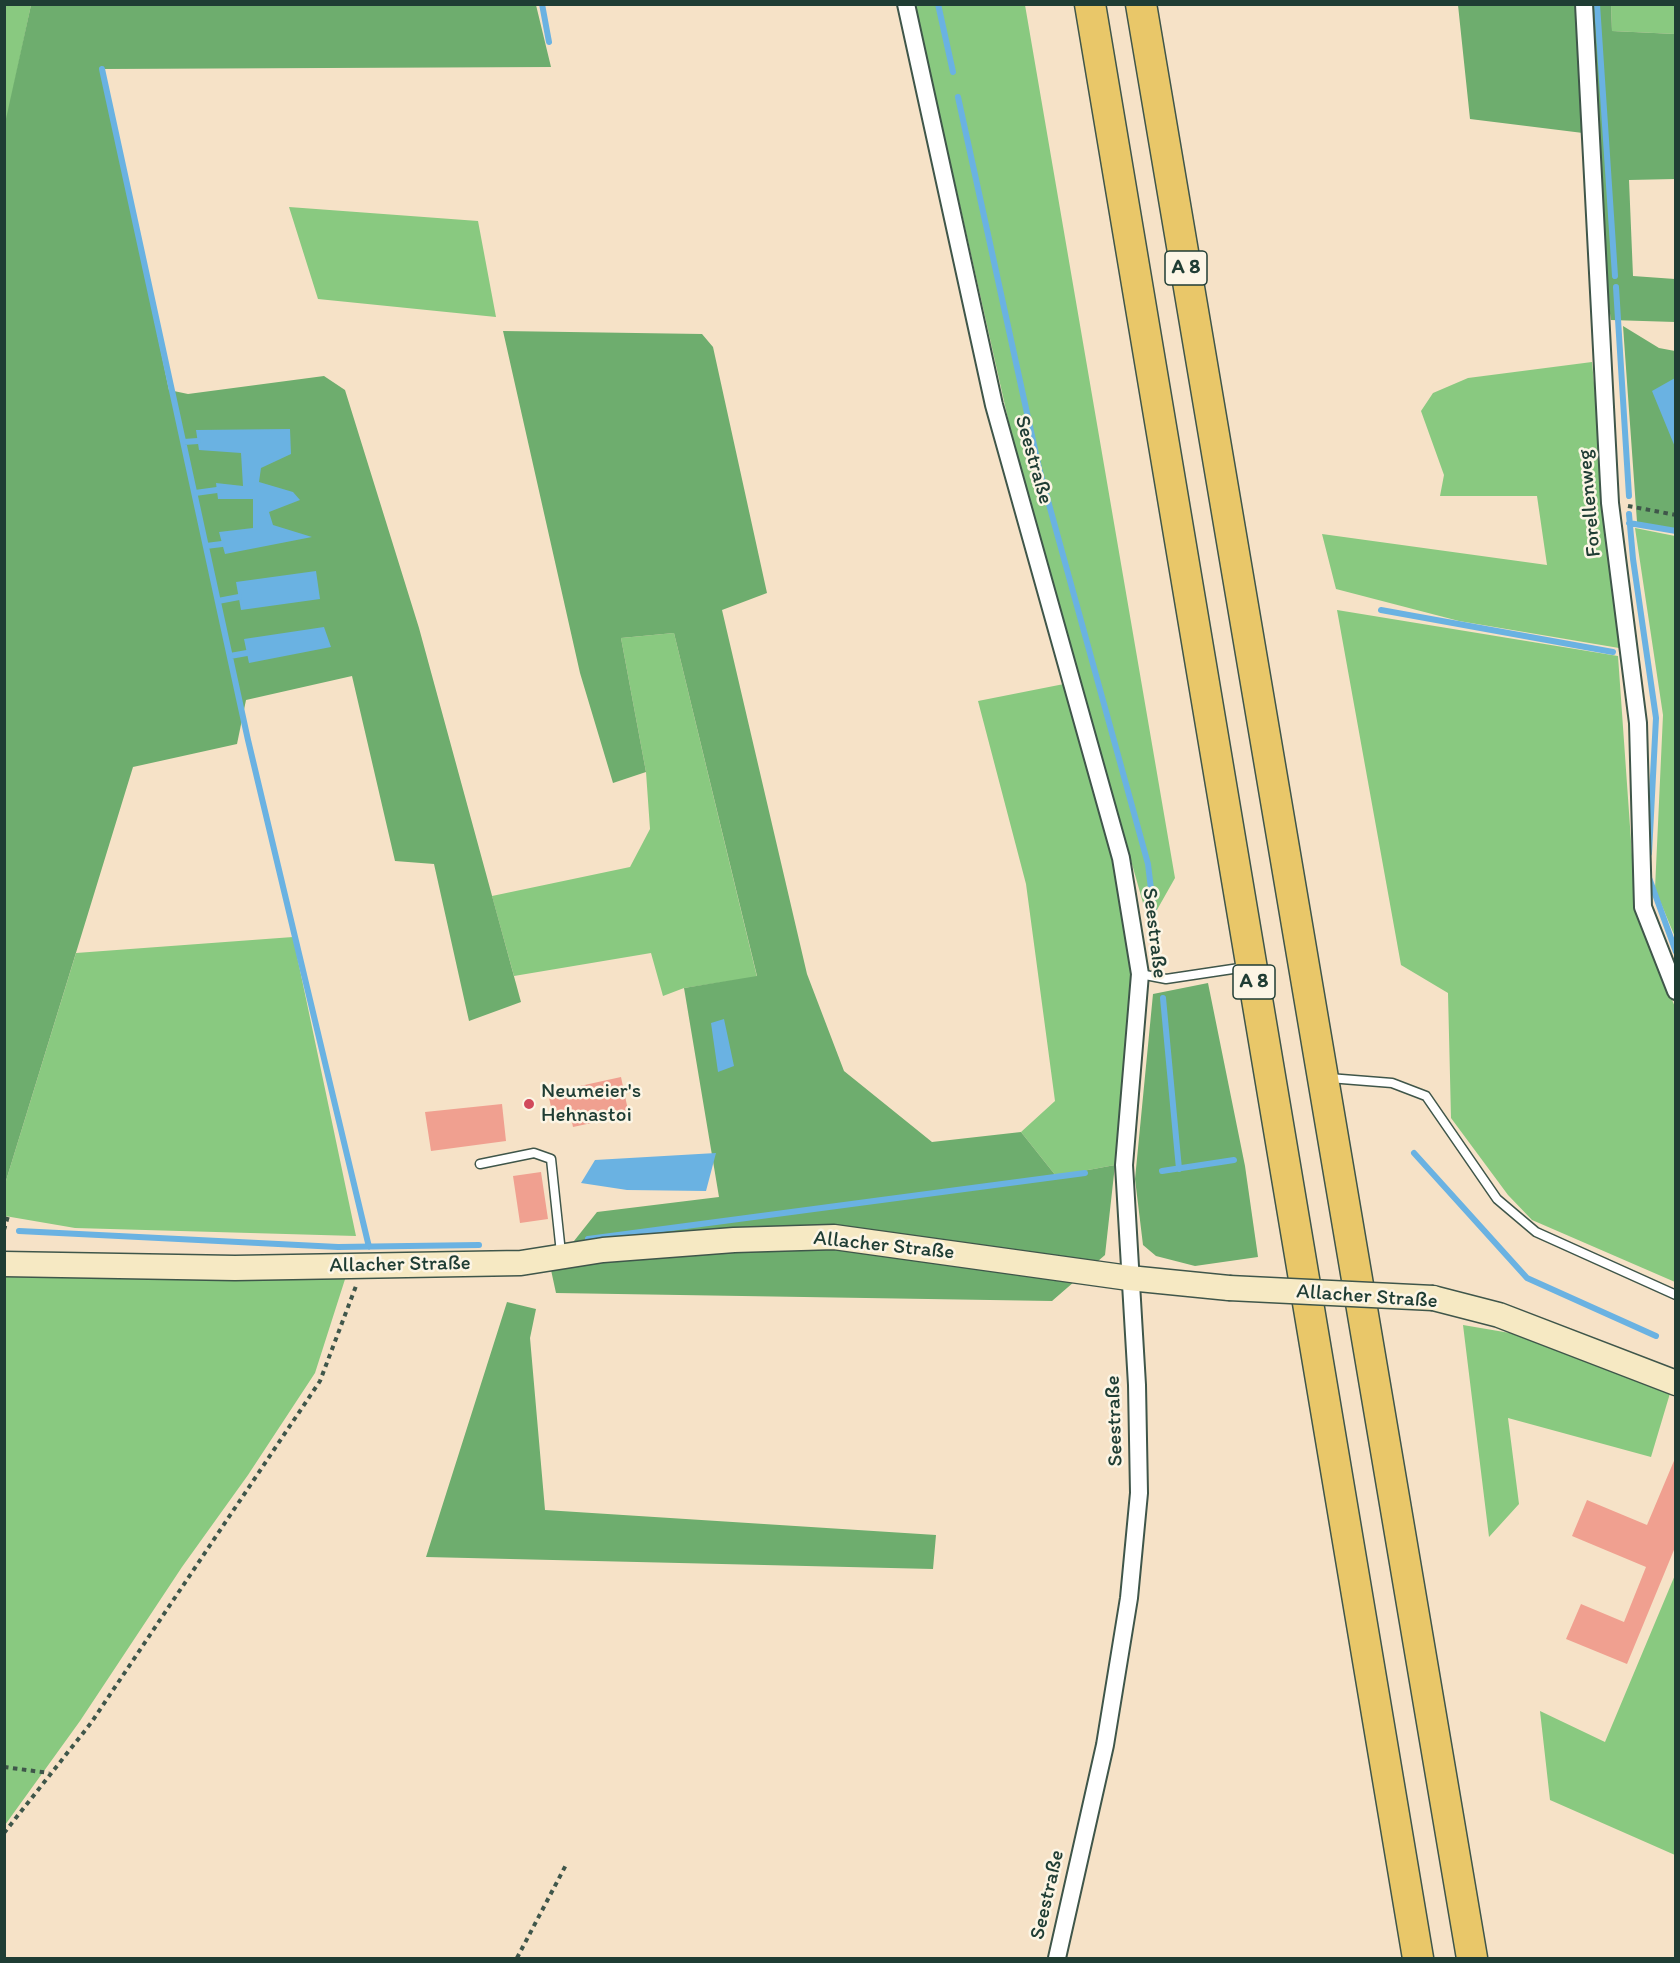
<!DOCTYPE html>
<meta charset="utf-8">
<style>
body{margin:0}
#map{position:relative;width:1680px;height:1963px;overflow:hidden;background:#f6e2c7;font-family:Itim,sans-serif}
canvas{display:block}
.frame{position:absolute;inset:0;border:6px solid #1f3d34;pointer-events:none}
</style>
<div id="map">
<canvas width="1680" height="1963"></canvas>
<div class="frame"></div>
</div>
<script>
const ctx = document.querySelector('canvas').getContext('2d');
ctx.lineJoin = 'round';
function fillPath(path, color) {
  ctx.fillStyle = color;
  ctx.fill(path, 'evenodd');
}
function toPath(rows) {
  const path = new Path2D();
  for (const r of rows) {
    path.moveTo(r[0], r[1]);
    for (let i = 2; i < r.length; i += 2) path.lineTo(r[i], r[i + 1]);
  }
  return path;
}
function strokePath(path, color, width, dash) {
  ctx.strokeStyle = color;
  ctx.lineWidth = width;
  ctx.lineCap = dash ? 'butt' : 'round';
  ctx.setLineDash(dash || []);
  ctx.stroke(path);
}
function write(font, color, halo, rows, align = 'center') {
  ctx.font = font + ' Itim,sans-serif';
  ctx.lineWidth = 5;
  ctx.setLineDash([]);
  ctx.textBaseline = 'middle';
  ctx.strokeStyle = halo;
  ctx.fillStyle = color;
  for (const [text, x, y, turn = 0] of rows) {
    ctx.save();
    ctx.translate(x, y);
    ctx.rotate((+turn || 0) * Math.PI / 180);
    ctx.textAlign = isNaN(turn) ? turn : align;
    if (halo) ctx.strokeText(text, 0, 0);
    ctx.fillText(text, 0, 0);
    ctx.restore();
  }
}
fillPath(toPath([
 [5,5,31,5,5,128],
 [915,5,1025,5,1175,878,1149,924,1017,459],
 [1611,5,1675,5,1675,34,1612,31],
 [289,207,478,221,496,317,318,299],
 [1592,362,1619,648,1459,621,1336,589,1322,534,1547,565,1537,496,1440,496,1444,475,1421,411,1433,393,1468,378],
 [1635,528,1675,536,1675,937,1655,889,1663,715],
 [1337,610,1618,656,1636,912,1675,1007,1675,1282,1532,1220,1508,1195,1451,1118,1448,993,1401,965],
 [674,633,757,977,684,988,663,996,651,953,514,976,492,896,630,867,650,829,646,772,621,638],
 [1064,684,1114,859,1133,971,1115,1165,1056,1176,1021,1132,1055,1101,1026,884,978,701],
 [293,937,356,1236,75,1228,5,1216,5,1184,76,953],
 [5,1271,347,1273,315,1373,248,1475,182,1567,80,1721,5,1825],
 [1463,1325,1510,1333,1671,1390,1651,1457,1508,1418,1519,1504,1489,1537],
 [1675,1575,1675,1855,1550,1800,1540,1711,1605,1742]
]), '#89c980');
fillPath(toPath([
 [31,5,536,5,551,67,102,69,169,390,188,394,324,376,345,390,419,628,521,1002,469,1021,434,864,395,861,352,676,246,700,237,744,133,767,5,1184,4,128],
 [1458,5,1611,5,1612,31,1675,34,1675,179,1629,180,1633,276,1675,279,1675,322,1611,320,1583,133,1470,119],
 [1623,326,1659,348,1675,351,1675,529,1637,522],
 [503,331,702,334,713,347,767,593,722,610,807,974,844,1071,932,1142,1021,1132,1056,1176,1115,1165,1105,1255,1052,1301,556,1293,551,1270,597,1212,719,1197,684,988,757,976,674,633,621,638,646,772,613,783,580,673],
 [1208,983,1245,1166,1258,1257,1195,1266,1156,1256,1143,1245,1135,1179,1153,994],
 [507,1302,536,1309,530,1338,545,1510,936,1535,933,1569,426,1557]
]), '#6ead6e');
fillPath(toPath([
 [1675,378,1675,447,1652,391],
 [290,429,291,454,261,468,259,482,293,492,300,500,269,512,273,525,312,537,225,554,219,532,253,528,253,499,218,499,216,483,243,486,241,453,199,450,196,430],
 [316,571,320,599,241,610,236,582],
 [324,627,331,647,249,663,244,639],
 [724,1019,734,1066,718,1072,711,1023],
 [716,1153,706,1191,627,1190,581,1183,595,1160]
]), '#6ab2e2');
strokePath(toPath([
 [542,4,549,42],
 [938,4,953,72],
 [1597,4,1615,276],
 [102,69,248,740,369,1247],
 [958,97,1039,468,1148,864,1154,914],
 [1616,287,1629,496],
 [184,442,198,441],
 [195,493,217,490],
 [1629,514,1633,559,1656,718,1649,853],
 [1629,523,1676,531],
 [206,546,222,544],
 [218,601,239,597],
 [1381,610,1613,652],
 [230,656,247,653],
 [1648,875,1676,952],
 [1163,998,1179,1169],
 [1414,1153,1527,1278,1656,1336],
 [1162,1171,1234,1160],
 [19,1231,338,1247,479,1245],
 [588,1239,1085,1173]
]), '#6ab2e2', 6);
fillPath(toPath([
 [621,1077,629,1115,573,1127,570,1113,553,1116,548,1093],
 [502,1104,506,1141,431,1151,425,1112],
 [541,1172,548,1219,520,1223,513,1176],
 [1676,1456,1676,1545,1627,1664,1566,1639,1581,1604,1624,1622,1646,1567,1572,1536,1587,1500,1647,1525]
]), '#f0a090');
const lane = toPath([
 [1140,974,1166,979,1246,967],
 [1329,1078,1392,1083,1426,1096,1497,1199,1536,1232,1676,1295],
 [480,1164,534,1153,551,1159,561,1253]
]);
const street = toPath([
 [906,4,994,405,1121,858,1140,974,1124,1165,1137,1385,1139,1493,1129,1598,1105,1745,1057,1958],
 [1584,4,1610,503,1638,723,1643,907,1676,991]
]);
const secondary = toPath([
 [4,1264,235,1268,521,1263,603,1250,734,1240,834,1237,1129,1278,1229,1288],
 [1433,1298,1499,1315,1676,1383]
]);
const highway = toPath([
 [1090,4,1418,1958],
 [1141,4,1472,1958]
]);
strokePath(lane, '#3f564a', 11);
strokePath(street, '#3f564a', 20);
strokePath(secondary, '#3f564a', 27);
strokePath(highway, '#3f564a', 33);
strokePath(toPath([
 [1628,506,1676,515],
 [4,1230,8,1216],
 [4,1767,49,1773],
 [4,1833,91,1723,320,1381,356,1286],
 [517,1958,567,1863]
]), '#3f564a', 4, [4.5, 4.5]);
strokePath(lane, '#fff', 8);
strokePath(street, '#fff', 16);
strokePath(secondary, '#f6e9c3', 24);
strokePath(highway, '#e9c769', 30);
const secondaryBridge = toPath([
 [1229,1288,1433,1298]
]);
strokePath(secondaryBridge, '#3f564a', 27, []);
strokePath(secondaryBridge, '#f6e9c3', 24);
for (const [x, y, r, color] of [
 [529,1104,6,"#d1495b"]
]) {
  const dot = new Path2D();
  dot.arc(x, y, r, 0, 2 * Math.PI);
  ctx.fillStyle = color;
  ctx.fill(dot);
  strokePath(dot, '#fcf5e5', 2);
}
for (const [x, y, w] of [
 [1186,268,42],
 [1254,982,42]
]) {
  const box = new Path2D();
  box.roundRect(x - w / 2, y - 17, w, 34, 4.5);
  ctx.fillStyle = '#fcf5e5';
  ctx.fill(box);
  strokePath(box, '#1f3d34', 1.5);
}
write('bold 20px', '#1f3d34', null, [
 ["A 8",1186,268],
 ["A 8",1254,982]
]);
write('21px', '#1f3d34', '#fcf5e5', [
 ["Seestraße",1033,460,74],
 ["Forellenweg",1590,503,-95],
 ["Seestraße",1154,933,83],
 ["Allacher Straße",884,1246,6],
 ["Allacher Straße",400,1265,-1],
 ["Allacher Straße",1367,1297,4],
 ["Seestraße",1115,1421,-92],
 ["Seestraße",1048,1895,-77]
]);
write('21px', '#1f3d34', '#fcf5e5', [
 ["Neumeier's",541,1092],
 ["Hehnastoi",541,1116]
], 'left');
</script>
